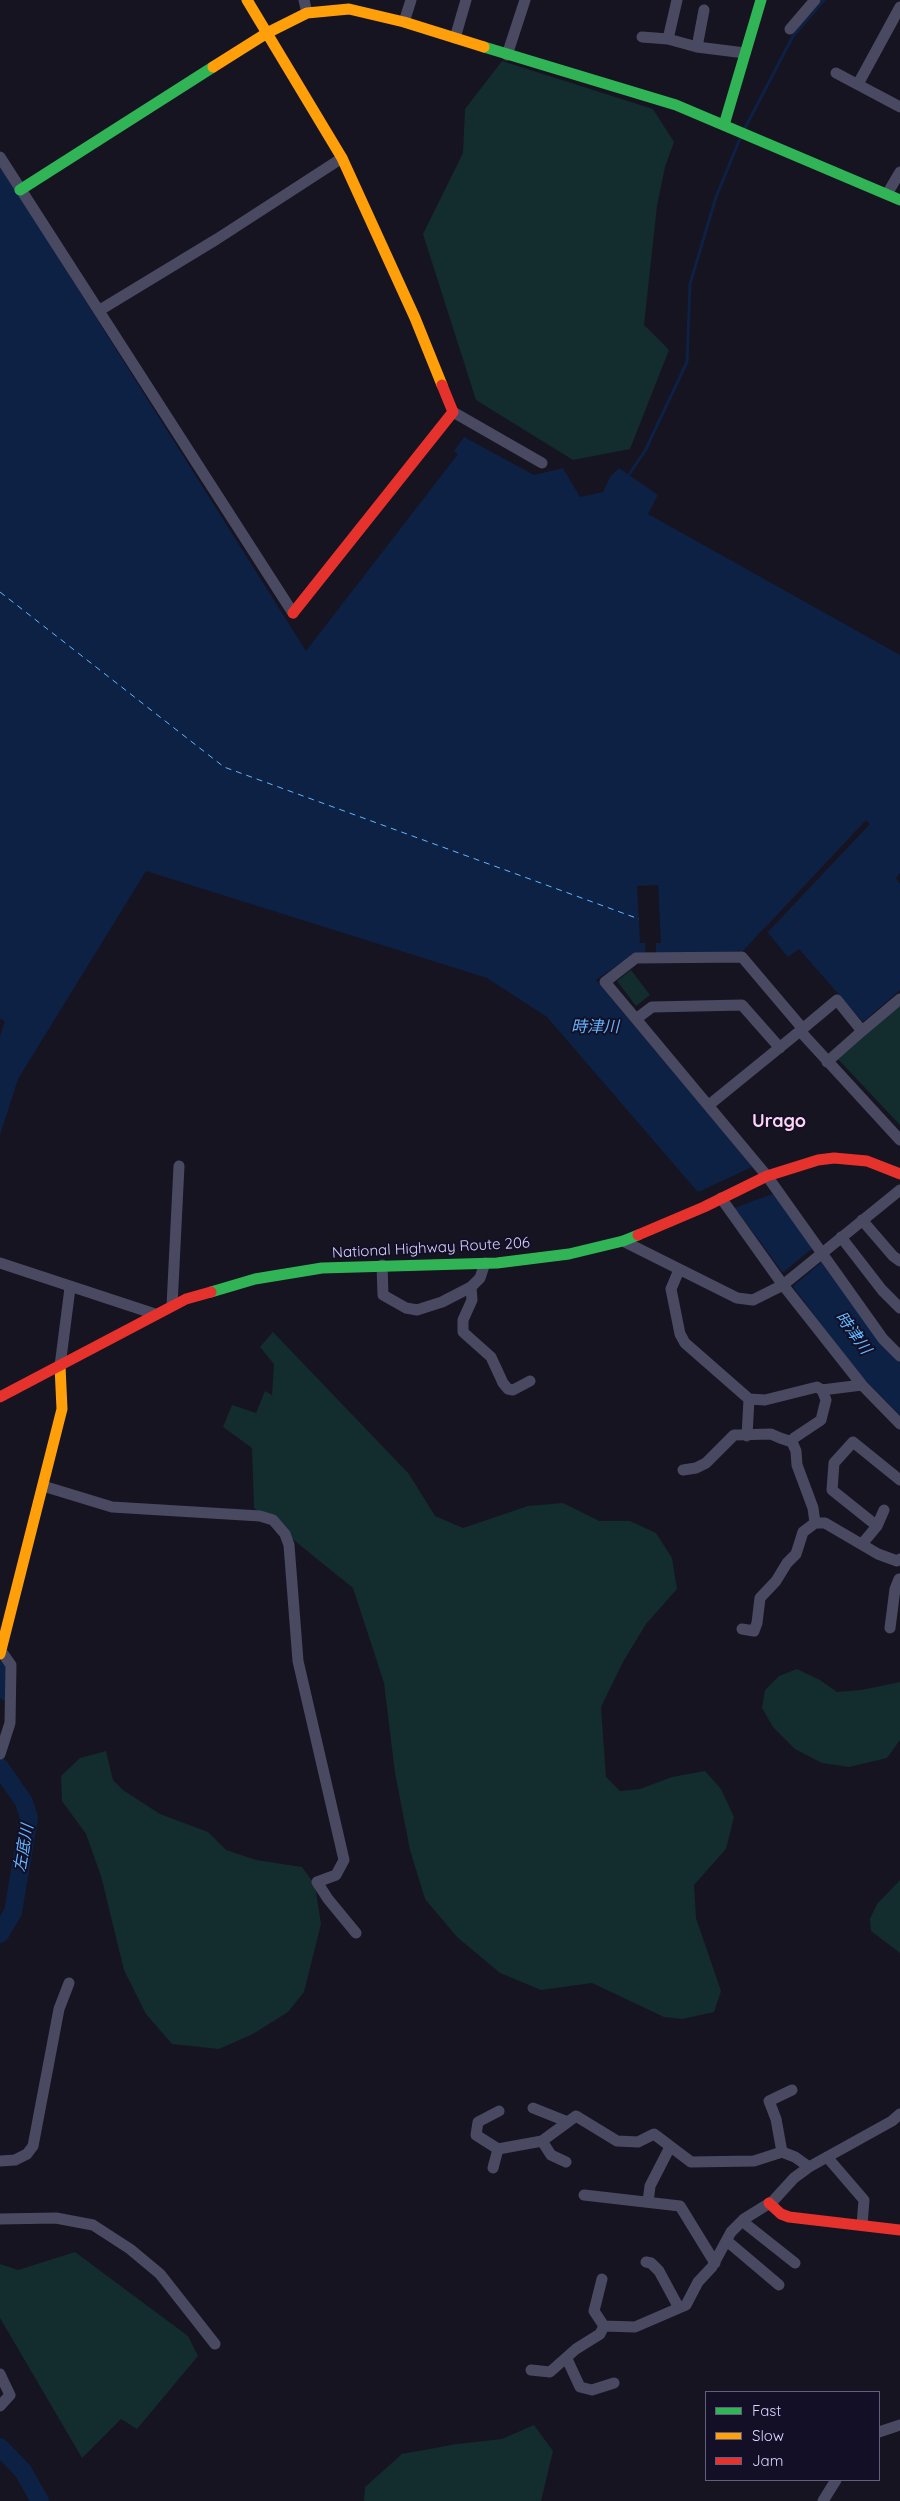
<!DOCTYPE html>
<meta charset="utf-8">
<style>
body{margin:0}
#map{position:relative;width:900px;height:2501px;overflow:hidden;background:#161421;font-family:Quicksand,sans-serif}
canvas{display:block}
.legend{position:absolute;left:705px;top:2391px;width:175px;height:90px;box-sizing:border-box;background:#130f26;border:1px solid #625e7d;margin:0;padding:6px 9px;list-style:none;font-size:15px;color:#d9d4ff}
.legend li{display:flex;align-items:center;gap:10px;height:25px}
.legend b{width:25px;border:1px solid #625e7d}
</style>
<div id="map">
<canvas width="900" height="2501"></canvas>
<ul class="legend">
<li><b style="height:6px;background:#30b455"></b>Fast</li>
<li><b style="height:6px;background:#ff9f0a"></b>Slow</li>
<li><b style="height:6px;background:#e5322d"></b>Jam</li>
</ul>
</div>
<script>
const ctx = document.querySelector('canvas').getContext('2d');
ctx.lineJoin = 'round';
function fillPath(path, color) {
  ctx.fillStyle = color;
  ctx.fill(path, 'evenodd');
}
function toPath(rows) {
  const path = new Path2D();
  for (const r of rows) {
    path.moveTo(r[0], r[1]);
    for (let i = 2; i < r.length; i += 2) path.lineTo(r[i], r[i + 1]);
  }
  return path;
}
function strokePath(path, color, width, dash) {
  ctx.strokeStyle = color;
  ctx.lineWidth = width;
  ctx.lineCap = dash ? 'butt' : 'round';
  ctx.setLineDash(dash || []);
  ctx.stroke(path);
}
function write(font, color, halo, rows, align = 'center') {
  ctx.font = font + ' Quicksand,"Noto Sans JP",sans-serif';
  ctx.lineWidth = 4;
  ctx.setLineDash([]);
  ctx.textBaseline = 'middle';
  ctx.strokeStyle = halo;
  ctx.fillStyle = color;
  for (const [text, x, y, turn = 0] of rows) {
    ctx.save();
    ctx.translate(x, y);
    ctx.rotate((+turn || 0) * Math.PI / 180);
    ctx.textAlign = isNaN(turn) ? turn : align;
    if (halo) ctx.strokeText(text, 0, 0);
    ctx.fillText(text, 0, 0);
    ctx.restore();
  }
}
fillPath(toPath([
 [502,61,653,109,674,142,665,167,657,206,644,325,669,350,630,449,573,460,476,400,423,234,463,153,465,109],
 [631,970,650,995,636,1006,617,981],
 [900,1006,900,1125,837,1058],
 [273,1332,409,1474,435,1516,463,1528,528,1506,563,1503,599,1521,630,1521,656,1533,672,1558,677,1589,646,1624,623,1662,601,1707,606,1777,620,1791,640,1789,672,1777,705,1771,721,1789,734,1817,726,1849,694,1885,696,1918,721,1991,714,2012,682,2019,664,2017,592,1983,541,1990,500,1973,457,1937,425,1899,410,1850,395,1773,384,1683,353,1588,254,1508,252,1448,223,1427,232,1405,256,1413,265,1391,272,1395,274,1364,260,1347],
 [797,1669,820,1680,837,1692,861,1690,900,1682,900,1740,887,1758,849,1767,822,1763,795,1749,773,1727,762,1708,765,1690,779,1676],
 [106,1751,113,1780,123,1790,160,1814,208,1832,226,1850,256,1860,302,1867,315,1885,321,1924,304,1992,288,2012,253,2034,219,2049,172,2044,146,2014,124,1970,101,1876,86,1834,62,1801,61,1776,80,1758],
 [900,1880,900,1953,871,1931,870,1919,877,1904],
 [75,2252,188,2336,198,2356,137,2429,121,2419,82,2458,0,2318,0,2264,18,2270],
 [534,2425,553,2451,541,2501,364,2501,365,2487,402,2454,457,2444,502,2439]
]), '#132c2d');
fillPath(toPath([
 [0,165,306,651,458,454,454,451,464,437,534,475,563,468,580,497,603,492,610,477,619,468,658,495,648,514,900,655,900,873,896,878,900,884,900,990,863,1022,799,949,788,957,764,928,743,951,634,954,596,980,776,1195,900,1361,900,1415,853,1368,738,1212,697,1191,547,1017,487,978,146,871,18,1079,0,1135,0,1036,5,1021,0,1019]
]), '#0d2144');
fillPath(toPath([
 [866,820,870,824,766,934,764,932,762,934,760,933],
 [658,885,661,943,656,943,656,956,646,956,645,943,640,943,637,886],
 [752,1167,775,1193,729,1210,696,1193],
 [814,1247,825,1259,790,1289,780,1275]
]), '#161421');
strokePath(toPath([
 [745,128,793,36,824,0],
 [628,476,645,451,687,362,690,284,716,197,741,136]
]), '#0d2144', 3);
strokePath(toPath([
 [0,1670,7,1692],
 [0,1767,24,1802,29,1818,13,1912,0,1934],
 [0,2447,23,2471,40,2501]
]), '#0d2144', 18);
strokePath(toPath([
 [0,592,224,767,639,919]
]), '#62b6ff', 1, [6, 5]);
strokePath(toPath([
 [304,0,307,13],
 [404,22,411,0],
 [790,29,815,0],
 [642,37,668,39,697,47,745,53],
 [455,38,466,0],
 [668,39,677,0],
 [697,47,704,10],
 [507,55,525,0],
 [836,73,900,107],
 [858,84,900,7],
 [0,157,293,613],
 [887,194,900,172],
 [100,310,217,239,342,158],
 [453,412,542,463],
 [636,1019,605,982,636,958,742,957,803,1029],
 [800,1031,837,1000,862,1031,900,999],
 [780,1048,742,1005,652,1007,636,1019,767,1176,883,1339,900,1356],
 [827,1062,862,1031],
 [709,1105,800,1031,900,1140],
 [721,1198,783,1285,862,1385,900,1424],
 [862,1220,893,1256,900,1261],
 [841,1237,882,1290,900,1308],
 [623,1241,737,1298,753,1300,783,1285,900,1190],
 [0,1263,155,1314],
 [382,1265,383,1295,406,1308,417,1310,442,1302,471,1287,480,1278,485,1263],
 [679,1270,671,1289,680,1334,685,1343,749,1399,765,1400,817,1387,822,1390,862,1385],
 [471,1287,472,1300,463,1320,463,1332,491,1357,503,1383,508,1389,513,1390,530,1381],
 [172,1306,179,1166],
 [60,1366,70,1288],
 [747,1436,749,1399],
 [792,1442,794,1438,821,1420,826,1400,822,1390],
 [683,1470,696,1468,706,1463,734,1435,771,1434,780,1438,792,1442,796,1451,797,1465,813,1508,815,1523],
 [43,1486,112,1507,260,1516,273,1520,285,1534,289,1545,298,1661,344,1860,336,1875,317,1882,328,1899,356,1933],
 [877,1526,832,1490,834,1463,853,1442,900,1480],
 [862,1544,877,1526,884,1510],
 [890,1628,895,1589,899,1579],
 [742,1629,754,1631,757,1623,760,1598,776,1581,787,1563,796,1554,803,1532,815,1523,825,1523,878,1554,897,1561,900,1559],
 [0,1754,10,1723,11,1665,1,1651],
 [533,2108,568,2122],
 [499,2111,478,2122,476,2135,498,2149,542,2141,576,2116,617,2141,638,2142,654,2134,691,2162,754,2161,782,2152,795,2157,809,2167],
 [542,2141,551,2155,566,2162],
 [782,2152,776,2119,769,2101,792,2090],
 [827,2157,864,2200,862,2225],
 [0,2161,15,2160,27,2154,33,2146,59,2009,69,1983],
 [493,2168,498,2149],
 [584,2195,680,2206,715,2263],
 [648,2202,650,2186,670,2147],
 [0,2219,56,2218,93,2225,130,2249,160,2274,215,2344],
 [742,2221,795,2263],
 [727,2241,779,2285],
 [646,2262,651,2263,659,2271,679,2308],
 [602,2279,594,2311,604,2326],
 [567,2359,580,2387,592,2390,614,2383],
 [531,2370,550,2372,576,2349,600,2334,604,2326,635,2327,686,2305,698,2282,712,2267,731,2232,744,2219,773,2201,794,2178,809,2167,892,2121,900,2114],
 [0,2374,10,2395,0,2406],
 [879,2432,900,2425],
 [823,2501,836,2480]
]), '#4a4962', 11);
strokePath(toPath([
 [484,47,676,105,900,200],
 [724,125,761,0],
 [20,190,213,67],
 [211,1292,255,1279,322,1268,497,1263,569,1254,623,1241,638,1235]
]), '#30b455', 11);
strokePath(toPath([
 [247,0,342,158,415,318,442,385],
 [213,67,267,33,307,13,349,9,404,22,484,47],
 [0,1654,62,1409,60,1366]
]), '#ff9f0a', 11);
strokePath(toPath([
 [293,613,453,412,442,385],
 [638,1235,704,1207,767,1176,818,1160,834,1158,867,1161,900,1174],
 [0,1397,186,1299,211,1292],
 [769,2203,781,2214,789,2217,900,2230]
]), '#e5322d', 11);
write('15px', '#d9d4ff', '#130f26', [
 ["National Highway Route 206",431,1248,-3]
]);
write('italic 16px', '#62b6ff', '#130f26', [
 ["時津川",595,1027],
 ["時津川",853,1333,54],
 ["左底川",24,1848,-80]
]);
write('bold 18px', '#ffd6f0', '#130f26', [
 ["Urago",779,1122]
]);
</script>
